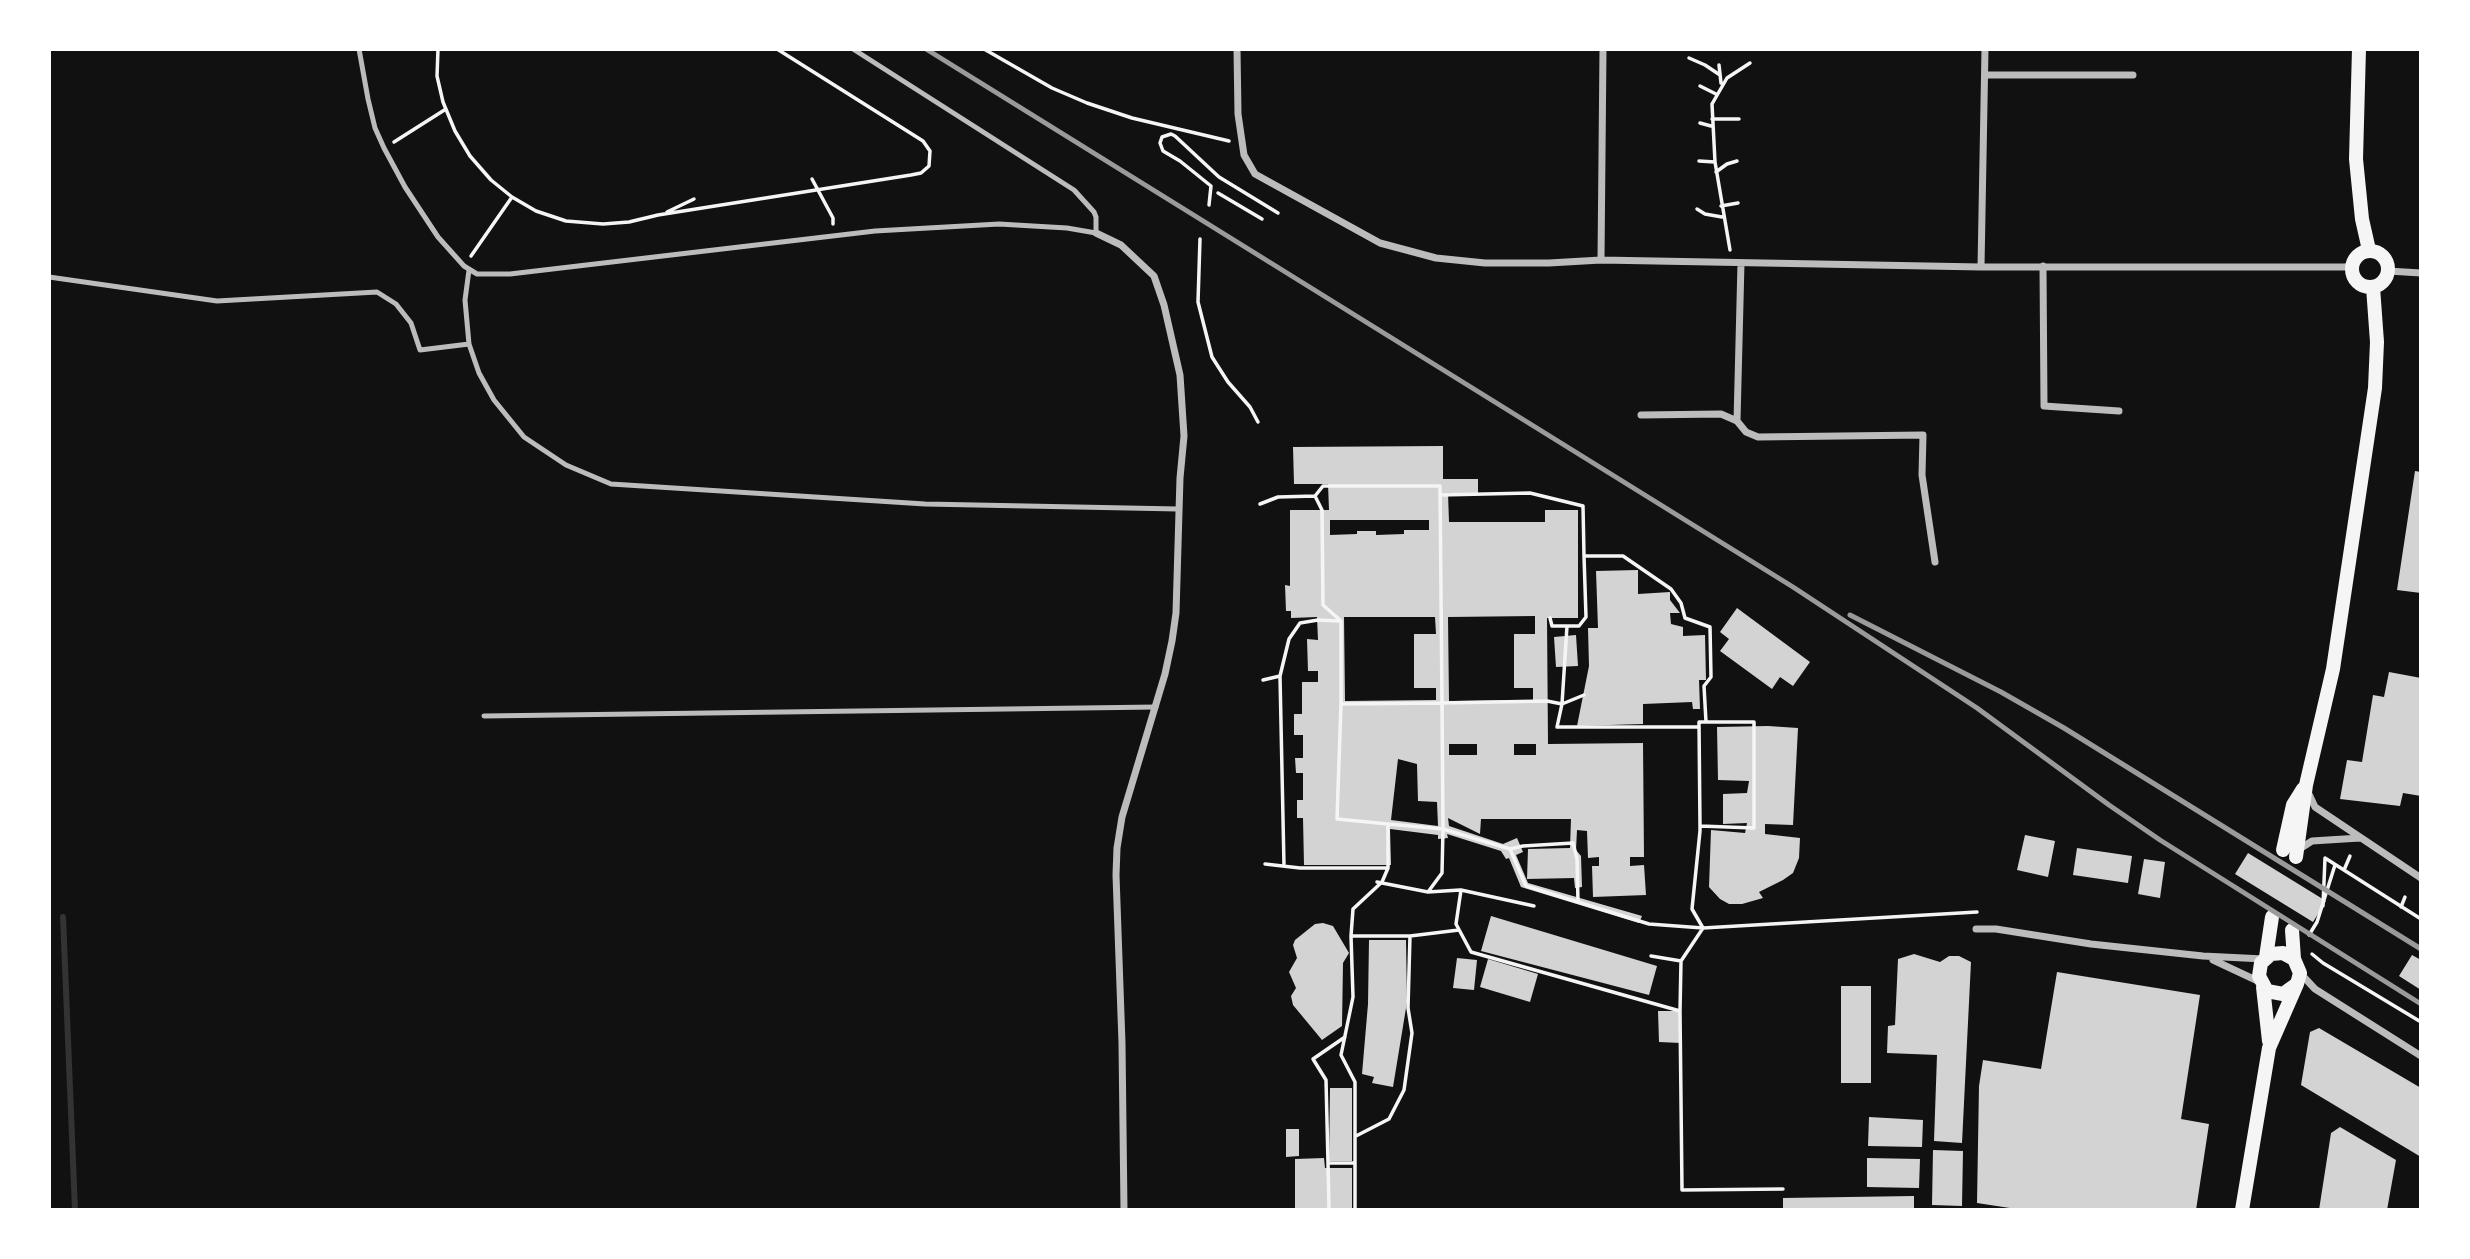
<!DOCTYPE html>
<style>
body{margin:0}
#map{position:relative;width:2470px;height:1259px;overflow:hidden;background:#111;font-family:Georgia,serif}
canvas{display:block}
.frame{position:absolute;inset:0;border:51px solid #fff;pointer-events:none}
</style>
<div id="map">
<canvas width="2470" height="1259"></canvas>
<div class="frame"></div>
</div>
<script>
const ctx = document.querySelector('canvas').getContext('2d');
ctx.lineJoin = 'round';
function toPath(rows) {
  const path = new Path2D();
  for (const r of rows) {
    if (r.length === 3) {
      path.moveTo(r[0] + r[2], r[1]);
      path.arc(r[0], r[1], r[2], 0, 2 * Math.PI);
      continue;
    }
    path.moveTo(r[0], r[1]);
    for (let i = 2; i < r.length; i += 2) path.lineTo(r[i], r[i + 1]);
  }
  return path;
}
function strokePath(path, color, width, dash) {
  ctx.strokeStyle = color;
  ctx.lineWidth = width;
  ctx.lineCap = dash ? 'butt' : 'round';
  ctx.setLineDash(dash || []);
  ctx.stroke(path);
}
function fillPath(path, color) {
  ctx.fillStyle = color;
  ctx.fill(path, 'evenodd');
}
strokePath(toPath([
 [63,917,75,1210]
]), '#333', 6);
fillPath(toPath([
 [1443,446,1443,479,1478,479,1478,493,1448,493,1449,522,1545,522,1545,510,1578,510,1578,618,1547,618,1548,744,1643,743,1644,857,1630,857,1630,866,1644,865,1646,895,1593,897,1592,866,1599,866,1599,857,1588,858,1587,831,1577,830,1576,850,1581,856,1582,887,1575,888,1574,878,1527,879,1528,849,1570,848,1571,819,1481,819,1480,834,1448,818,1449,826,1503,844,1517,838,1523,852,1516,855,1528,883,1642,916,1639,923,1521,887,1509,858,1506,859,1501,851,1447,834,1448,838,1438,839,1438,835,1390,829,1391,865,1304,865,1303,818,1297,818,1297,800,1303,800,1303,773,1296,773,1295,758,1303,758,1303,735,1294,735,1294,714,1302,714,1302,682,1318,682,1318,671,1308,671,1307,639,1318,640,1317,617,1291,618,1291,611,1286,611,1285,585,1290,586,1290,510,1329,510,1328,484,1294,484,1293,447],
 [1330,520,1429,520,1429,530,1404,530,1404,534,1376,535,1376,531,1357,531,1357,534,1330,535],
 [1535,616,1535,634,1514,634,1514,688,1533,688,1533,700,1449,701,1448,617],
 [1344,617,1435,617,1436,634,1414,634,1414,688,1436,688,1436,700,1345,701],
 [1449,744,1477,744,1477,755,1449,755],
 [1514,744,1536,744,1536,755,1514,755],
 [1398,759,1417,764,1418,801,1437,802,1438,826,1391,820],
 [2415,471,2421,472,2421,593,2397,590],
 [1638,570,1638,594,1670,592,1670,600,1680,613,1670,613,1671,624,1683,627,1683,636,1705,635,1706,680,1699,680,1700,709,1693,709,1692,702,1643,704,1643,724,1577,726,1589,666,1588,628,1598,628,1596,571],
 [1737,608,1810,662,1793,686,1780,677,1772,689,1720,651,1729,639,1720,632],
 [1576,635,1578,666,1556,667,1554,637],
 [2389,672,2421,678,2421,796,2403,793,2400,806,2340,799,2347,760,2362,762,2373,695,2384,697],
 [1768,726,1798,728,1793,825,1765,824,1765,834,1800,838,1799,858,1793,873,1783,880,1759,892,1763,898,1742,904,1729,904,1720,899,1709,887,1711,830,1745,833,1747,823,1723,824,1723,794,1747,793,1749,781,1718,780,1717,727],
 [2025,835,2055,841,2048,877,2017,870],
 [2077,848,2132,856,2128,883,2073,875],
 [2248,853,2326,901,2313,922,2235,874],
 [2144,859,2165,862,2160,898,2138,894],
 [1491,916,1657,966,1649,995,1481,951],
 [1323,923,1333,926,1349,953,1343,963,1342,1026,1322,1040,1293,1005,1291,996,1296,988,1289,972,1297,958,1293,945,1295,940,1315,924],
 [1369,940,1406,940,1407,1002,1393,1087,1372,1083,1374,1077,1362,1074,1368,1004],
 [1914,954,1940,962,1949,956,1959,956,1971,962,1962,1143,1934,1141,1937,1055,1887,1053,1888,1026,1895,1025,1898,959],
 [2412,955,2421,960,2421,990,2399,976],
 [1457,958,1477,960,1474,990,1453,988],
 [1488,959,1538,974,1530,1002,1480,987],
 [2057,972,2200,995,2181,1119,2209,1124,2196,1210,2023,1210,1977,1203,1979,1086,1983,1060,2041,1069],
 [1841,986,1871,986,1871,1083,1841,1083],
 [1658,1011,1680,1011,1681,1043,1659,1042],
 [2319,1028,2421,1088,2421,1157,2301,1085,2310,1032],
 [1330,1088,1352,1088,1352,1161,1329,1161],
 [1869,1117,1923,1120,1922,1147,1868,1146],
 [2340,1127,2396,1160,2387,1210,2319,1210,2331,1133],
 [1286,1129,1299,1129,1299,1156,1286,1157],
 [1933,1150,1963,1151,1962,1206,1932,1205],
 [1324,1158,1325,1168,1352,1168,1352,1210,1295,1210,1295,1159],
 [1867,1158,1920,1159,1919,1188,1867,1187],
 [1914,1196,1914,1210,1783,1210,1783,1198]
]), '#d3d3d3');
strokePath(toPath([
 [438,49,437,76,443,102,455,131,470,156,491,180,512,197,536,211,566,221,603,224,629,222,658,215,911,175,921,173,929,166,930,151,923,141,777,49],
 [984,49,1052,88,1087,103,1132,118,1229,141],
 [1689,58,1705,65,1720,75],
 [1719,65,1721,83],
 [1700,86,1716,94],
 [1712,119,1739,119],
 [1700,123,1711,126],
 [394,142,446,109],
 [1699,161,1715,162],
 [1716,172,1727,164,1737,161],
 [812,179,833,218,833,224],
 [1218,193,1262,219],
 [1209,205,1211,186,1180,161,1163,151,1160,143,1162,137,1171,134,1175,136,1219,177,1278,213],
 [1721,206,1738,203],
 [1697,209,1705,214,1722,217],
 [667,212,694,199],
 [1200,239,1198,302,1212,357,1228,382,1250,407,1258,422],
 [1730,250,1715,162,1712,104,1727,78,1750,63],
 [471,256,512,197],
 [1440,495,1530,493,1583,506,1584,556],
 [1315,496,1323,486,1440,486,1442,703,1341,704,1337,819,1388,824],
 [1260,504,1278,497,1315,496,1322,510,1323,605,1341,621,1341,704],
 [1550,618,1552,626,1579,626,1586,617,1584,556,1623,556,1671,589,1681,603,1685,618,1710,627,1711,677,1704,686,1706,722],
 [1567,626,1562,704,1557,727,1699,727],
 [1280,676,1284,866],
 [1263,680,1280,676,1289,639,1300,623,1318,620,1339,621],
 [1700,826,1754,828,1754,722,1699,722,1700,826,1700,831,1692,909,1703,928,1977,912],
 [1510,849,1523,846,1573,843,1577,859,1578,902],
 [1265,864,1300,868,1388,868,1382,882,1353,909,1351,936,1353,997,1341,1055,1355,1082,1355,1210],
 [1388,868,1388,824,1443,829,1442,703,1547,701,1562,704,1584,695],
 [2344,870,2350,856],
 [1377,882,1428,892,1442,873,1443,829,1510,849,1526,886,1649,924,1703,928,1681,961,1680,1011],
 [1428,892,1460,890],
 [1534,906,1461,890,1456,924,1471,952,1680,1011,1682,1190,1783,1189],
 [2323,906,2325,858,2421,919],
 [2401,907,2405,897],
 [2309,935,2317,922,2335,865],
 [1352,936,1410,936],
 [2312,954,2323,963,2421,1022],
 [1651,956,1681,961],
 [1356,1136,1389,1119,1404,1090,1412,1033,1408,1008,1410,936,1459,930],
 [1328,1163,1326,1080,1313,1059,1345,1037],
 [1329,1210,1328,1163,1355,1163]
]), '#f5f5f5', 3.5);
strokePath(toPath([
 [359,49,368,99,375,128,384,148,405,187,438,237,464,266,477,274,510,274,875,231,999,224,1067,228,1096,233,1096,217,1094,212,1074,190,853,49],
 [469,270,465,300,469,344,479,373,494,400,524,437,566,465,611,484,925,504,1178,509],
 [49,277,217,301,377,292,396,304,411,323,420,350,469,344],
 [484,716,1156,707]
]), '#bcbcbc', 5);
strokePath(toPath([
 [1237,49,1238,114,1244,155,1255,174,1380,243,1436,258,1485,263,1549,263,1601,260,1981,267,2351,267],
 [1985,75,2133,75],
 [1096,233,1121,245,1154,276,1164,305,1180,375,1184,436,1180,478,1176,613,1172,641,1165,674,1122,817,1117,848,1116,875,1122,1043,1124,1210],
 [1601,260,1603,49],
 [2043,266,2044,406,2119,411],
 [1981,267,1985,49],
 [2388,271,2421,273],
 [1641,415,1721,414,1737,421,1746,432,1758,437,1923,435,1922,475,1935,562],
 [1737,421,1741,263],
 [2308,792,2315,807,2421,878],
 [2298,850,2312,841,2360,838],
 [1976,929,1996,929,2091,944,2203,956,2264,959],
 [2213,960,2260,982],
 [2301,974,2315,989,2421,1056]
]), '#bcbcbc', 7);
strokePath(toPath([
 [2359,49,2356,159,2362,219,2369,250],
 [2370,269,18],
 [2283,850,2293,805,2303,789],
 [2296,857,2306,785,2333,669,2375,388,2377,342,2373,287],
 [2292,930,2294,959],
 [2266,957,2272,917],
 [2263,987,2269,1041],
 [2242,1210,2269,1048,2297,984,2300,973,2294,959,2283,953,2271,954,2261,963,2259,976,2267,991,2283,994,2297,984]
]), '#f5f5f5', 14);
strokePath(toPath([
 [926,49,1793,587,1977,708,2109,805,2160,840,2421,1004],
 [1850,615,2001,692,2064,728,2421,949]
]), '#9a9a9a', 5);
</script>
